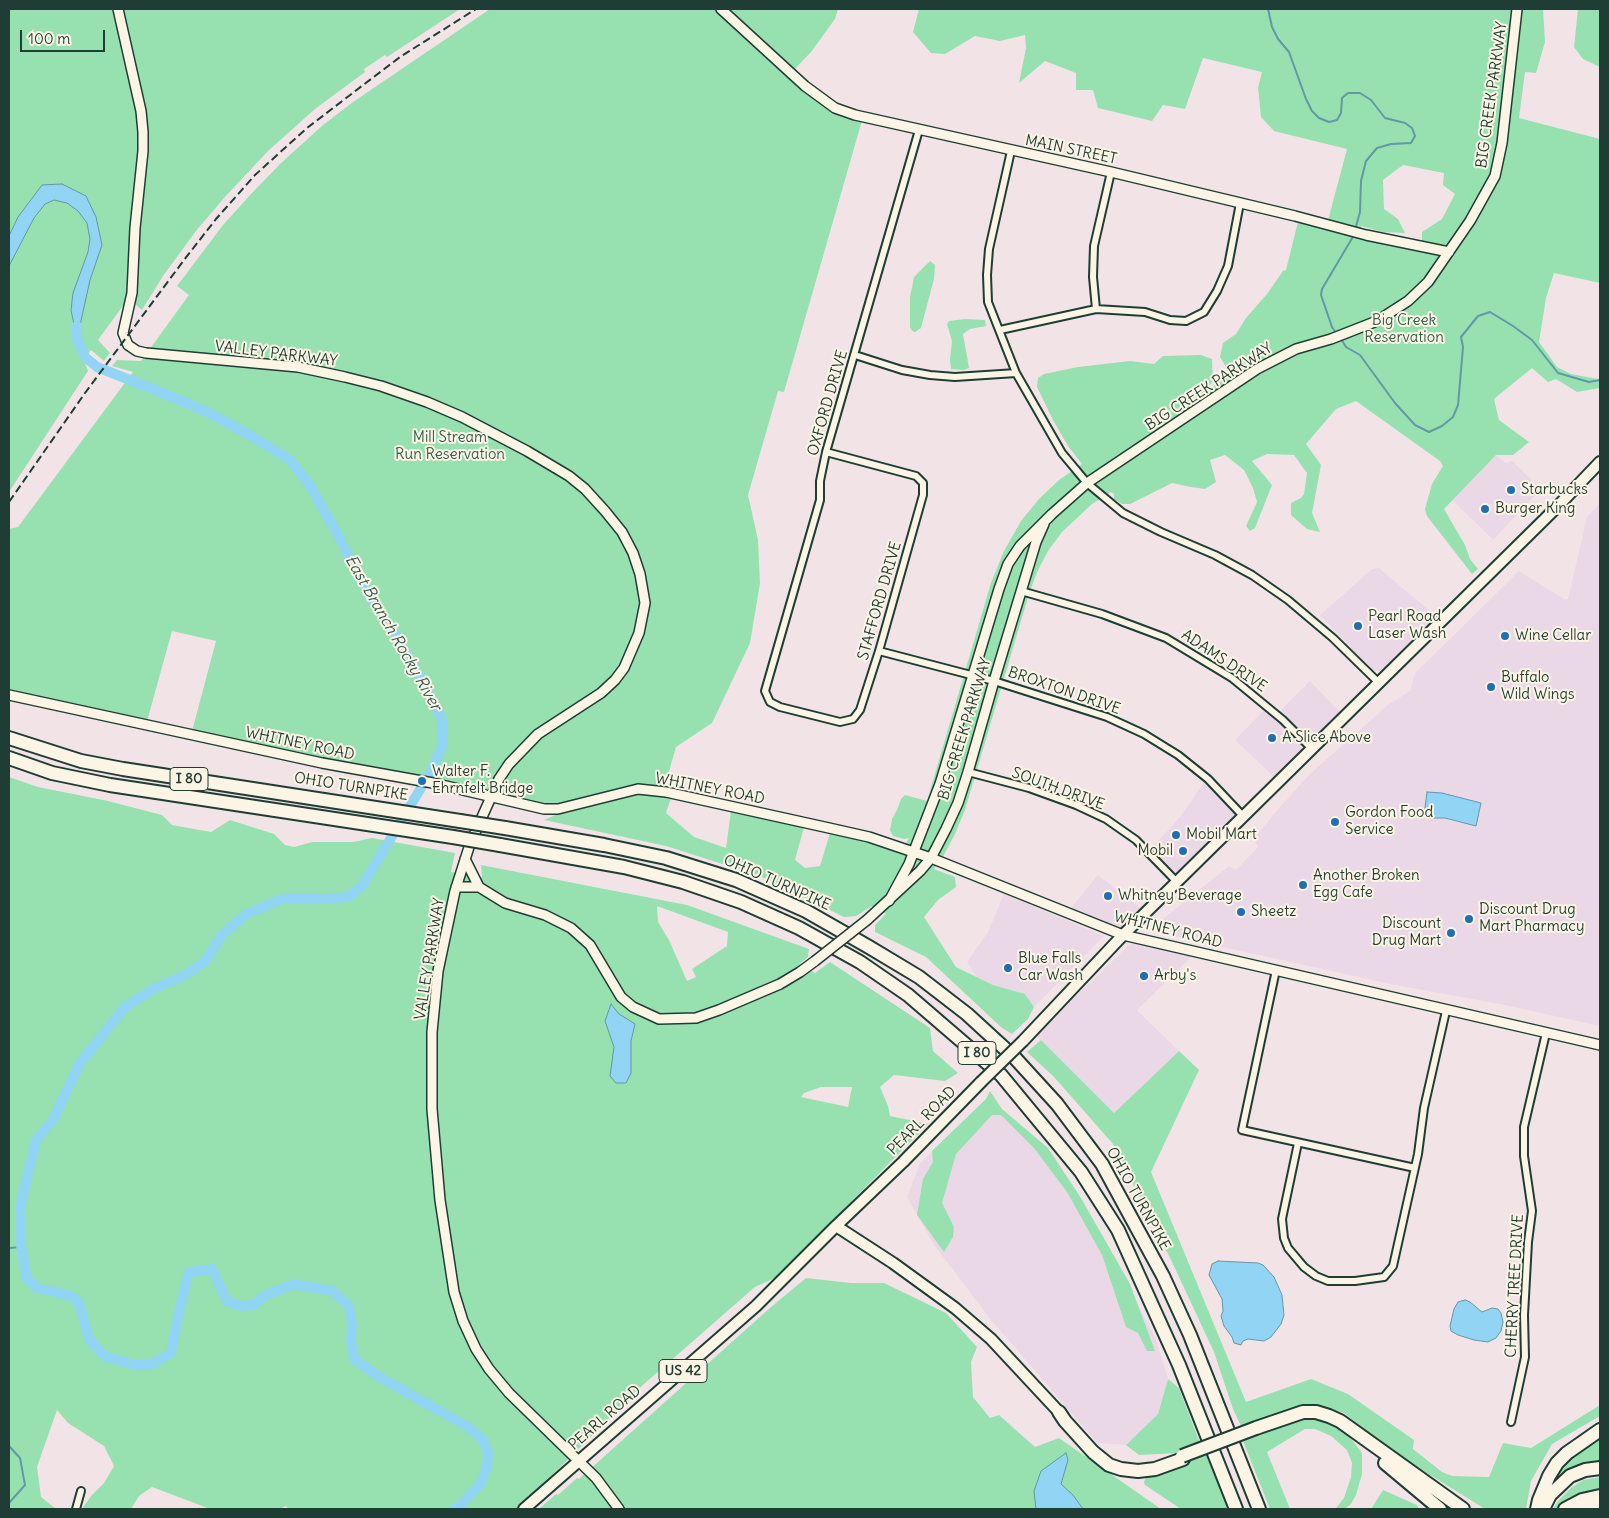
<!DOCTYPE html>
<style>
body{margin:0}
#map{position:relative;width:1609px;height:1518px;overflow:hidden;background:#f2e4e6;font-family:Delius,sans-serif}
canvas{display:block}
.frame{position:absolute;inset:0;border:10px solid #1f3d34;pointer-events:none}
.scale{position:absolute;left:20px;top:30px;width:85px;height:22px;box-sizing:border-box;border:2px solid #1f3d34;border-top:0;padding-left:6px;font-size:15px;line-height:18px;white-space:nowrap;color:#1f3d34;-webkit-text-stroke:4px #fcf5e5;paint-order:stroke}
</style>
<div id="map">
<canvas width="1609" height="1518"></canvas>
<div class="frame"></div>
<div class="scale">100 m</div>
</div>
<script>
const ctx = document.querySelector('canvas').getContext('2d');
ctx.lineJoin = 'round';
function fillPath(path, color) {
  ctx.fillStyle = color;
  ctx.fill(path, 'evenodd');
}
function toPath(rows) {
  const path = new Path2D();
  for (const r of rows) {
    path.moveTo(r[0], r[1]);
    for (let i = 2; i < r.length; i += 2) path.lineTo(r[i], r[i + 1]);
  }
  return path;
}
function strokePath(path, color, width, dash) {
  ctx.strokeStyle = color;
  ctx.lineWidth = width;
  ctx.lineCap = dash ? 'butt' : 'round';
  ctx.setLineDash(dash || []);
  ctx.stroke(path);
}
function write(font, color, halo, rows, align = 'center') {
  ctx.font = font + ' Delius,sans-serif';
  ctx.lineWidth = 4;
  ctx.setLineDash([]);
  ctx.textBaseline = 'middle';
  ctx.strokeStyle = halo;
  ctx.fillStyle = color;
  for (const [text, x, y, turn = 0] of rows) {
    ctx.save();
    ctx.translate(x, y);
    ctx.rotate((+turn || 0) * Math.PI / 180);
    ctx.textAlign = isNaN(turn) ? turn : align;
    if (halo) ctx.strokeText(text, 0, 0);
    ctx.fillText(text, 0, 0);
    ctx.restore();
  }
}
fillPath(toPath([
 [1496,455,1506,463,1512,461,1541,489,1493,540,1451,499],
 [1600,503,1600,1026,1505,1005,1395,985,1163,934,1159,922,1229,866,1236,870,1258,847,1254,839,1272,816,1310,774,1389,704,1410,691,1415,673,1519,571,1564,599,1568,599,1587,517],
 [1379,568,1437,617,1382,672,1372,670,1320,615,1372,569],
 [1310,681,1341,713,1313,741,1305,739,1278,713],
 [1266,708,1300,742,1302,750,1275,778,1235,740],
 [1205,781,1230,805,1235,811,1235,818,1177,874,1151,849,1180,817],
 [1098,875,1143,910,1122,929,1119,930,1069,910],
 [1004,894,1104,936,1034,1007,1025,994,993,985,977,977,967,962,988,932],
 [1131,943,1192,956,1137,1010,1179,1051,1114,1113,1036,1035],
 [986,1099,1024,1129,1086,1207,1156,1339,1168,1379,1158,1414,1126,1445,1097,1443,988,1316,934,1245,907,1197,920,1163]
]), '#ebd8e7');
fillPath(toPath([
 [9,9,460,9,387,57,385,55,364,69,365,72,315,109,268,151,224,198,196,231,163,276,142,310,136,305,136,288,98,340,110,353,104,361,91,350,84,360,88,371,9,492],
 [490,9,719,9,833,110,863,117,784,392,778,391,748,495,758,540,760,583,750,643,712,723,676,747,662,796,671,798,666,813,694,837,726,848,731,811,804,827,795,860,805,868,820,866,830,833,835,834,836,830,903,849,909,838,904,839,893,836,890,830,892,819,897,810,901,799,905,795,927,801,991,583,1004,551,1021,521,1039,499,1059,480,1082,464,1068,446,1053,420,1037,387,1038,378,1044,374,1078,367,1130,361,1154,364,1163,356,1201,355,1212,359,1213,381,1203,394,1207,392,1229,372,1220,357,1223,343,1236,334,1246,318,1267,294,1283,271,1286,270,1299,218,1327,224,1347,149,1274,131,1261,117,1258,88,1262,72,1203,58,1185,109,1163,105,1152,121,1098,108,1093,90,1076,90,1076,73,1045,61,1019,83,1026,48,1025,35,1000,41,975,36,945,54,931,53,913,32,919,9,1543,9,1545,42,1536,73,1525,72,1519,118,1600,139,1600,283,1554,273,1546,298,1539,342,1557,367,1571,374,1598,379,1600,378,1600,388,1577,392,1556,379,1548,382,1532,368,1494,399,1499,420,1529,442,1513,455,1496,455,1444,509,1465,545,1470,559,1478,569,1472,574,1427,516,1425,509,1432,484,1443,466,1440,461,1356,401,1336,409,1306,444,1321,465,1312,513,1320,532,1307,529,1291,515,1291,503,1301,498,1304,494,1307,473,1294,455,1267,454,1252,461,1272,485,1255,528,1250,531,1246,526,1257,502,1253,488,1244,470,1225,455,1210,460,1216,482,1205,489,1191,487,1172,483,1130,504,1122,504,1114,499,1114,494,1111,492,1092,504,1062,532,1048,551,1037,572,1029,594,965,810,954,836,939,864,937,864,934,869,955,877,956,887,938,900,924,917,956,967,993,985,1025,994,1034,1007,1028,1019,1012,1034,1002,1028,926,957,875,932,875,925,886,914,872,906,856,916,844,917,760,876,666,846,544,820,560,813,191,735,216,641,172,631,146,725,9,695,9,529,18,527,133,372,112,366,117,360,141,361,189,295,177,286,223,225,251,194,280,164,323,125,353,102],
 [1403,165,1444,173,1443,185,1455,194,1442,219,1422,232,1422,241,1428,242,1427,247,1359,231,1361,226,1383,232,1405,233,1398,219,1384,209,1383,180],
 [723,9,838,9,835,19,811,52,793,71],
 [1578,9,1600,9,1600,67,1583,59,1574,47],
 [930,261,935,265,934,279,921,328,915,332,912,331,910,327,910,297,914,277],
 [965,319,985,320,986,326,970,329,963,334,969,368,964,370,951,369,950,359,952,341,947,324,949,321],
 [9,777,38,787,108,801,162,815,172,825,211,832,230,820,274,834,285,845,294,847,312,842,353,842,372,838,455,853,451,872,482,877,481,865,687,905,809,949,808,957,799,964,815,973,830,962,930,1028,933,1051,958,1073,945,1081,894,1075,880,1087,888,1106,890,1116,928,1124,824,1229,828,1237,797,1268,755,1287,644,1384,518,1509,289,1509,286,1506,279,1509,210,1509,152,1487,139,1496,131,1509,82,1509,91,1496,104,1483,114,1466,104,1446,68,1423,57,1410,37,1467,41,1497,56,1509,9,1509],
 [657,906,728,932,727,946,692,969,696,977,687,981,669,940,658,922],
 [821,1087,852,1087,848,1107,801,1097,804,1093],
 [1041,1040,1114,1113,1179,1051,1199,1070,1151,1172,1246,1402,1311,1379,1348,1394,1414,1440,1413,1449,1442,1472,1452,1476,1489,1477,1503,1443,1531,1448,1600,1405,1600,1416,1552,1444,1531,1481,1526,1509,1485,1509,1427,1473,1374,1437,1344,1413,1319,1405,1280,1412,1241,1426,1233,1409,1214,1352,1172,1262,1113,1144,1054,1077,1027,1052],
 [990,1091,1002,1109,1048,1148,1081,1198,1130,1284,1155,1351,1147,1351,1138,1333,1126,1327,1102,1255,1067,1192,1034,1148,1001,1115,992,1115,956,1154,942,1203,954,1227,953,1237,944,1252,917,1215,923,1179,933,1162,932,1151,986,1099],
 [806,1278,851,1283,884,1283,946,1313,977,1347,971,1362,973,1397,990,1418,999,1415,1035,1447,1059,1438,1161,1509,539,1509,556,1494,558,1495,577,1478,579,1479,771,1307],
 [1168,1379,1179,1388,1201,1446,1181,1453,1139,1455,1126,1445,1158,1414],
 [1318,1419,1333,1424,1349,1436,1362,1453,1362,1474,1356,1495,1351,1504,1345,1509,1332,1509,1336,1508,1344,1498,1351,1477,1352,1463,1347,1450,1331,1436,1315,1429,1305,1429,1267,1452,1290,1509,1270,1509,1243,1441,1270,1429,1299,1420],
 [1600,1431,1600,1463,1554,1486,1547,1486,1563,1463],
 [1206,1455,1228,1509,1181,1509,1145,1485,1144,1482,1147,1475,1174,1467],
 [1600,1477,1600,1494,1563,1509,1553,1509,1559,1500,1571,1488,1583,1480],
 [1383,1490,1417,1505,1419,1509,1371,1509]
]), '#97e1b1');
const water = toPath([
 [62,184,86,196,96,217,102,245,90,280,77,339,71,310,73,293,88,252,90,239,87,223,78,211,67,203,54,200,45,204,34,218,9,266,9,236,18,217,42,185,62,184],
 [1427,792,1442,793,1481,803,1476,826,1445,818,1431,818,1424,816,1427,792],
 [611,1004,619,1014,635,1024,631,1041,631,1073,626,1083,616,1083,610,1076,614,1047,605,1021,611,1004],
 [1218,1261,1258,1263,1263,1265,1274,1277,1282,1295,1284,1315,1281,1324,1271,1337,1264,1341,1248,1339,1243,1341,1241,1345,1234,1343,1232,1337,1224,1326,1221,1316,1223,1311,1222,1299,1209,1275,1212,1264,1218,1261],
 [1465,1300,1470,1302,1482,1312,1492,1308,1498,1309,1501,1313,1503,1322,1501,1331,1496,1338,1488,1342,1474,1340,1458,1335,1451,1331,1450,1326,1454,1309,1458,1302,1465,1300],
 [1066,1453,1068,1460,1061,1484,1073,1495,1083,1509,1036,1509,1034,1491,1041,1471,1066,1453]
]);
fillPath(water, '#91d4f3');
strokePath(water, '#6398a7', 1);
strokePath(toPath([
 [1268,9,1272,27,1278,39,1289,52,1306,99,1312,111,1319,118,1329,122,1337,120,1341,113,1342,98,1348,93,1360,93,1371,100,1385,118,1405,123,1412,128,1415,136,1411,143,1391,144,1377,148,1366,161,1361,181,1360,212,1355,230],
 [1336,333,1332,327,1321,295,1322,289,1354,235],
 [1341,339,1346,347,1360,355,1395,403,1415,425,1429,432,1442,426,1453,417,1458,405,1463,347,1461,337,1478,316,1490,312,1513,326,1532,340,1558,373,1589,382,1600,380],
 [9,1248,22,1247],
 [9,1446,20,1458,25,1485,9,1503]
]), '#6398a7', 2);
strokePath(toPath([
 [77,326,77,339,85,357,97,367,175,398,211,414,253,437,290,460,309,484,334,528,371,599,394,632,427,690,443,722,443,743,433,768,362,886,348,897,325,899,282,899,246,914,222,935,205,961,187,974,153,989,125,1007,80,1063,53,1120,36,1140,20,1207,20,1240,27,1279,37,1288,71,1296,79,1303,89,1339,104,1356,135,1365,153,1364,171,1353,180,1307,189,1272,212,1269,227,1301,240,1306,253,1305,266,1295,294,1284,332,1291,349,1306,352,1324,351,1341,354,1359,381,1378,468,1427,483,1440,488,1453,487,1467,480,1484,459,1507,454,1509]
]), '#91d4f3', 10);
const street = toPath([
 [1011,151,989,249,987,275,988,302,1016,373,1062,453,1087,483,1123,513,1161,532,1215,555,1252,575,1288,600,1333,638,1379,683],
 [1096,309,1093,277,1094,246,1111,172],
 [1000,330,1096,309,1145,312,1170,320,1186,321,1204,312,1217,291,1228,266,1240,203],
 [855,355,902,370,930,375,955,377,1016,373],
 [826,452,916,476,923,483,923,495,879,651,860,710,853,719,840,722,780,707,770,702,765,691,820,500,820,481,826,452,919,130],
 [1021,591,1102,614,1166,638,1232,678,1283,720,1312,749],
 [879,651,994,681,1107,717,1144,734,1178,755,1208,779,1243,816],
 [968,772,1029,788,1076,805,1106,819,1136,840,1177,882],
 [1276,970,1242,1130,1415,1168],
 [1298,1143,1282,1219,1284,1238,1288,1248,1304,1267,1316,1276,1328,1281,1355,1281,1384,1277,1393,1266,1395,1257,1418,1154,1424,1108,1446,1011],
 [1511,1422,1525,1357,1524,1315,1528,1242,1532,1211,1524,1156,1524,1127,1546,1033],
 [76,1509,81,1491]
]);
const secondary = toPath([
 [118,9,141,111,143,132,143,151,135,228,132,293,123,333,128,345,137,351,146,353,298,367,345,377,381,386,427,402,462,417,527,451,569,476,585,489,605,511,622,532,633,553,640,574,645,603,639,633,624,668,615,680,601,693,538,734,509,764,499,779,491,797,470,844,455,891,438,971,432,1032,432,1109,440,1200,454,1292,463,1321,476,1349,489,1369,509,1393,596,1478,619,1509],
 [721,9,805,86,835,108,855,115,1111,172,1295,216,1366,235,1449,252],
 [9,695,322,763,433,783,544,809,558,809,638,789,666,792,829,828,869,837,931,858,1123,935,1600,1045],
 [465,859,479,887,505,903,545,915,571,928,590,945,621,997,633,1007,659,1019,696,1018,719,1010,780,984,800,972,815,961],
 [456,887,479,887],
 [889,901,909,864,940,784,999,589,1008,564,1020,546,1052,514,1087,483,1257,369,1296,349,1331,339,1377,321,1408,301,1428,282,1470,221,1495,176,1502,143,1517,9],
 [867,920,920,871,931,858,946,829,958,803,968,772,994,681,1036,542,1044,524]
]);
const primary = toPath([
 [1023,1041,1123,935,1557,507,1600,462],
 [836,1226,893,1263,955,1308,991,1339,1059,1412],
 [524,1509,756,1306,836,1226,903,1162,981,1082]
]);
const highway = toPath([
 [9,738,81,761,123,769,460,821],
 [9,758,52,773,110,785,453,837],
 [505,828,604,845,666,858,736,880,806,911,869,947,919,977,967,1014,1015,1058,1057,1104,1102,1164,1163,1276,1190,1335,1259,1509],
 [500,845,624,867,683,882,741,902,799,928,860,962,908,995,1001,1075,1081,1172,1118,1230,1179,1365,1236,1509],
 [1059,1412,1065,1421,1093,1452,1109,1465,1121,1469,1138,1471,1155,1469,1183,1459],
 [1256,1428,1303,1412,1316,1412,1329,1416,1340,1421,1463,1509],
 [1385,1463,1440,1509],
 [1544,1507,1550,1495,1570,1476,1585,1470,1600,1468],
 [1537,1509,1539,1500,1549,1476,1557,1463,1567,1453,1600,1430],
 [1565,1509,1582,1500,1600,1496],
 [1580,1509,1600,1508]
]);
strokePath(street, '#1f3d34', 10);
strokePath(secondary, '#1f3d34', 12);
strokePath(primary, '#1f3d34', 14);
strokePath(highway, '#1f3d34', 16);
strokePath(street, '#fcf5e5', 6);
strokePath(secondary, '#fcf5e5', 9);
strokePath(primary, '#fcf5e5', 10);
strokePath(highway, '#fcf5e5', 12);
strokePath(toPath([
 [9,502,85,393,184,260,216,219,255,175,307,128,354,92,400,57,476,9]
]), '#1f3d34', 2, [8, 4]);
const secondaryBridge = toPath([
 [815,961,867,920]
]);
const primaryBridge = toPath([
 [981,1082,1023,1041]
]);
const highwayBridge = toPath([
 [460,821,505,828],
 [453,837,500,845],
 [1182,1456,1256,1428]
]);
strokePath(secondaryBridge, '#1f3d34', 12, []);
strokePath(primaryBridge, '#1f3d34', 14, []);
strokePath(highwayBridge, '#1f3d34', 16, []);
strokePath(secondaryBridge, '#fcf5e5', 9);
strokePath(primaryBridge, '#fcf5e5', 10);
strokePath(highwayBridge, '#fcf5e5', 12);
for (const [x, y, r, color] of [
 [1511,490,5,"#1f6fb2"],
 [1485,509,5,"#1f6fb2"],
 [1358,626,5,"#1f6fb2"],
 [1505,636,5,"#1f6fb2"],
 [1491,687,5,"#1f6fb2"],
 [1272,738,5,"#1f6fb2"],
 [422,781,5,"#1f6fb2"],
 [1335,822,5,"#1f6fb2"],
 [1176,835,5,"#1f6fb2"],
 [1183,851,5,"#1f6fb2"],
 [1303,885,5,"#1f6fb2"],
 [1108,896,5,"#1f6fb2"],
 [1241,912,5,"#1f6fb2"],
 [1469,919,5,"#1f6fb2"],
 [1451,933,5,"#1f6fb2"],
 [1008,968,5,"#1f6fb2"],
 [1144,976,5,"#1f6fb2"]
]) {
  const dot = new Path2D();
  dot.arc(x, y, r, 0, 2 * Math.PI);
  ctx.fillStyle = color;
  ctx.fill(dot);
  strokePath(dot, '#fcf5e5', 2);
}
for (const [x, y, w] of [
 [189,779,38],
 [977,1053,38],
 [683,1371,48]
]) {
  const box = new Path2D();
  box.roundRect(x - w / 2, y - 11.5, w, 23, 4);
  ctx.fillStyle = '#fcf5e5';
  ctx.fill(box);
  strokePath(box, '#1f3d34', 1);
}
write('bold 14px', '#1f3d34', null, [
 ["I 80",189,779],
 ["I 80",977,1053],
 ["US 42",683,1371]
]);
write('15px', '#1f3d34', '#fcf5e5', [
 ["BIG CREEK PARKWAY",1492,95,-82],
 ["MAIN STREET",1071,150,12],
 ["VALLEY PARKWAY",276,354,7],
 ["BIG CREEK PARKWAY",1209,387,-33],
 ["OXFORD DRIVE",828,403,-74],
 ["STAFFORD DRIVE",880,601,-74],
 ["ADAMS DRIVE",1224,661,34],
 ["BROXTON DRIVE",1064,691,19],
 ["BIG CREEK PARKWAY",965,729,-73],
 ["WHITNEY ROAD",300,744,12],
 ["OHIO TURNPIKE",351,787,9],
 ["WHITNEY ROAD",710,789,11],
 ["SOUTH DRIVE",1058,789,20],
 ["OHIO TURNPIKE",777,883,24],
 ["WHITNEY ROAD",1168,930,14],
 ["VALLEY PARKWAY",430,959,-81],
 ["PEARL ROAD",922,1121,-45],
 ["OHIO TURNPIKE",1138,1199,61],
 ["CHERRY TREE DRIVE",1515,1286,-87],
 ["PEARL ROAD",605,1418,-41]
]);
write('15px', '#375e4d', '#fcf5e5', [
 ["Big Creek",1404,321],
 ["Reservation",1404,338],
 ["Mill Stream",450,438],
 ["Run Reservation",450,455]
]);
write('15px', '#1f3d34', '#fcf5e5', [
 ["Starbucks",1521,490],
 ["Burger King",1495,509],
 ["Pearl Road",1368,617],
 ["Laser Wash",1368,634],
 ["Wine Cellar",1515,636],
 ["Buffalo",1501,678],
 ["Wild Wings",1501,695],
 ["A Slice Above",1282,738],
 ["Walter F.",432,772],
 ["Ehrnfelt Bridge",432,789],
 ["Gordon Food",1345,813],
 ["Service",1345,830],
 ["Mobil Mart",1186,835],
 ["Mobil",1173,851,"right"],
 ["Another Broken",1313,876],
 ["Egg Cafe",1313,893],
 ["Whitney Beverage",1118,896],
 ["Discount Drug",1479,910],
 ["Mart Pharmacy",1479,927],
 ["Sheetz",1251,912],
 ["Discount",1441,924,"right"],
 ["Drug Mart",1441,941,"right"],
 ["Blue Falls",1018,959],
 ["Car Wash",1018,976],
 ["Arby's",1154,976]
], 'left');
write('italic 16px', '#365b5a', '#fcf5e5', [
 ["East Branch Rocky River",393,633,60]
]);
</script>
